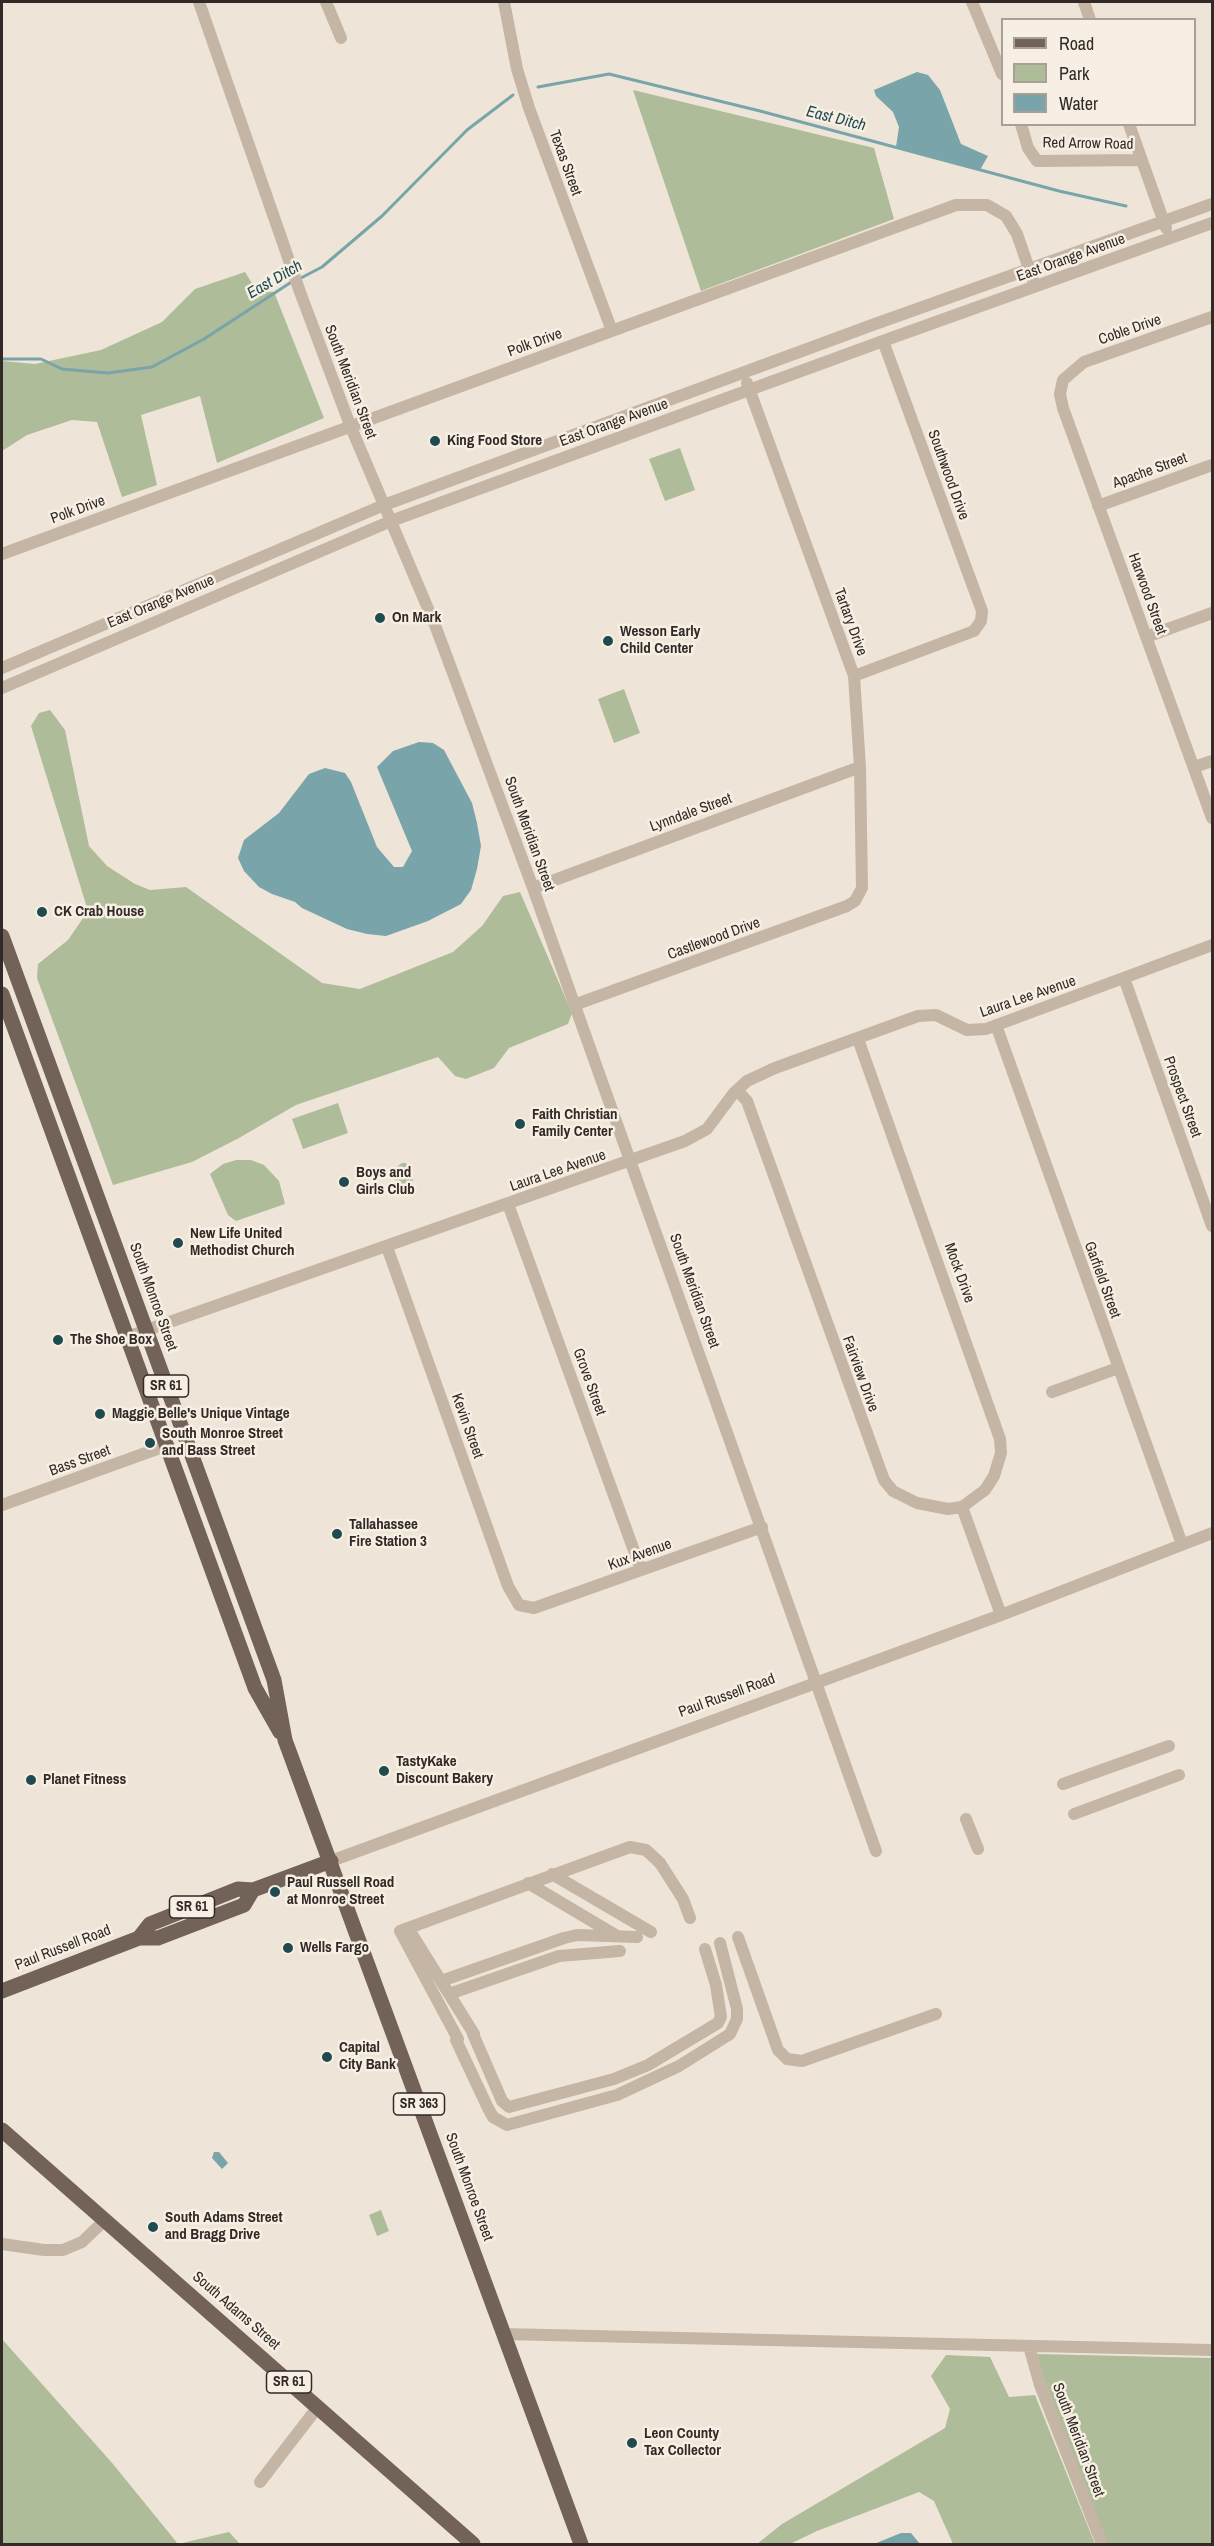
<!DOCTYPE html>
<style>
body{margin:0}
#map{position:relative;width:1214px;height:2546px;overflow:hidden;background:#eee5d8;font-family:"Archivo Narrow",sans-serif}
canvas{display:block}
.frame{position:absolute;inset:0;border:3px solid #312a26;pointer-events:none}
.legend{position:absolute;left:1001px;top:18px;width:195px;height:108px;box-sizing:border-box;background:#f7efe3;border:2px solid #a8a097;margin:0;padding:8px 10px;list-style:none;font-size:18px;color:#312a26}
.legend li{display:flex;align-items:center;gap:12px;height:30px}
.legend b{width:30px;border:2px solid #a8a097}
</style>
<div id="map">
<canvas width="1214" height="2546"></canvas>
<div class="frame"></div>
<ul class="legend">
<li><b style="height:8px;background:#726258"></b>Road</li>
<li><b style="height:16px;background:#aebc99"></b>Park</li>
<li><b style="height:16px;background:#79a4a9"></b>Water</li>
</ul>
</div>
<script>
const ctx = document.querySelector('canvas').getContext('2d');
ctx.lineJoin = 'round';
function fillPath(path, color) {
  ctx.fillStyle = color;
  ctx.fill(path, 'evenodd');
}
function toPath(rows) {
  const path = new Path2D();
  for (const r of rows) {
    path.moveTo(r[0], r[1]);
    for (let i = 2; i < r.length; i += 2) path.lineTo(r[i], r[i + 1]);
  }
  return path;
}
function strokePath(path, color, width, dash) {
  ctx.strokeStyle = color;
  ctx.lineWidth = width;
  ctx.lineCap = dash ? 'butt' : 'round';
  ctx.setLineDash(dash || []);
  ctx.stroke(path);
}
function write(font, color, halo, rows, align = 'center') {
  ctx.font = font + ' "Archivo Narrow",sans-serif';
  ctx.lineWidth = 5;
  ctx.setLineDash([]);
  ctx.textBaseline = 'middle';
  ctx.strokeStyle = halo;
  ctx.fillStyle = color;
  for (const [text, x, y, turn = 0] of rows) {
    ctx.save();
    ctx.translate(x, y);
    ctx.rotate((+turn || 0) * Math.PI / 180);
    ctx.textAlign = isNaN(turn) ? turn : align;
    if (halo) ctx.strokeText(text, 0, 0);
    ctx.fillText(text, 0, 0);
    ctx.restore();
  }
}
fillPath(toPath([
 [633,90,874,148,894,219,701,291],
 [245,272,257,291,274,292,324,418,217,463,200,396,141,415,157,485,122,497,97,422,72,420,27,435,2,451,2,361,35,364,101,350,162,322,195,289],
 [680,448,695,490,665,501,649,459],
 [624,689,640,733,614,743,598,699],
 [50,710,65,730,89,846,107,866,135,884,150,890,186,887,322,983,360,989,453,952,482,926,503,896,520,892,572,1013,568,1024,509,1048,494,1068,466,1079,455,1076,438,1057,296,1105,239,1138,192,1162,113,1185,37,978,38,964,68,940,88,911,31,726,39,713],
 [338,1103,348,1133,303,1149,292,1119],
 [236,1160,251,1160,264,1165,279,1181,285,1204,236,1221,228,1215,210,1174,223,1164],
 [402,1163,406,1163,409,1169,413,1180,409,1184,400,1184,394,1179,395,1168],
 [381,2210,389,2231,377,2236,369,2215],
 [2,2339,113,2464,178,2544,229,2532,239,2543,237,2544,2,2544],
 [1037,2354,1212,2358,1212,2544,1107,2544,1036,2358],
 [946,2355,990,2357,1009,2397,1035,2395,1095,2544,953,2544,934,2501,919,2492,817,2531,790,2544,757,2544,782,2524,945,2428,950,2409,931,2376]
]), '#aebc99');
fillPath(toPath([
 [917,72,928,75,940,90,961,144,988,156,980,170,896,147,899,127,893,112,876,96,874,90],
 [419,742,433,743,444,750,472,803,477,823,481,846,477,869,471,890,461,904,428,921,386,936,367,934,347,929,302,908,295,902,272,894,259,887,244,871,238,858,244,840,279,813,309,774,325,768,345,773,351,782,377,847,394,867,403,867,412,851,377,767,393,751],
 [214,2152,219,2152,228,2163,222,2169,212,2158],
 [901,2533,911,2533,920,2544,874,2544]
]), '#79a4a9');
strokePath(toPath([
 [538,87,609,74,760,111,1059,191,1126,206],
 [299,279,322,267,382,216,467,130,513,95],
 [2,359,41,359,62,369,108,373,152,367,204,339,293,281]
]), '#79a4a9', 3);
strokePath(toPath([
 [199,2,300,292,350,425,435,625,533,888,876,1851],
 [326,2,341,38],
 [504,2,517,69,529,108,612,331],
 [972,2,1002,74],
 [1084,2,1090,20],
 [1021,124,1028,148,1037,161,1142,160],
 [1129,124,1166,228],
 [1212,317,1084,362,1063,380,1060,394,1063,408,1212,818],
 [1098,506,1212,465],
 [2,554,956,205,987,205,1006,216,1017,234,1035,286],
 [1146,637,1212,613],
 [2,668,384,505,875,324,1212,204],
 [854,676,974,631,981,621,982,611,883,341],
 [2,688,391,521,883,341,1212,223],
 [1194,767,1212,761],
 [533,888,860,767],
 [1124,978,1212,1226],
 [574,1005,847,906,855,901,862,888,860,767,854,676,747,383],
 [996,1025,1182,1544],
 [737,1090,747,1101,884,1480,893,1491,917,1503,948,1509,962,1507,985,1490,994,1476,1001,1453,1000,1439,858,1039],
 [508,1204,641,1570],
 [387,1247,508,1586,519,1605,534,1608,551,1602,762,1527],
 [127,1337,685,1141,707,1129,733,1094,747,1081,775,1068,918,1016,936,1015,967,1030,986,1029,1212,945],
 [1052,1392,1118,1368],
 [2,1505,168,1445],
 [962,1507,1001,1615],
 [1063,1784,1169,1746],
 [1074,1814,1179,1775],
 [966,1819,978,1849],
 [331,1861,1001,1615,1212,1533],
 [552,1874,651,1932],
 [528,1883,617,1936],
 [408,1928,474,2034],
 [738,1937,778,2050,787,2059,802,2061,936,2014],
 [441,1981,564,1938,577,1935,637,1937],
 [449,1994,559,1956,620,1951],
 [473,2034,502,2101,509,2107,614,2079,648,2065,718,2023,721,2017,716,1985,705,1949],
 [458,2039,400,1931,630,1847,646,1850,660,1863,683,1899,690,1918],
 [456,2040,488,2108,493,2117,507,2125,617,2095,679,2066,730,2034,737,2019,737,2009,720,1943],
 [2,2244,44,2250,63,2250,82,2242,105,2220],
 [503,2334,1212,2350],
 [1029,2346,1040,2385,1102,2544],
 [260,2482,317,2408]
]), '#c5b5a5', 12);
strokePath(toPath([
 [2,936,274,1680,285,1740,581,2544],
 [2,994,255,1688,280,1732],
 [139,1938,150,1924,238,1889,253,1890,331,1861],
 [2,1991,139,1938,158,1938,244,1905,253,1890],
 [2,2130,473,2544]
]), '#726258', 15);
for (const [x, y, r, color] of [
 [435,441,6,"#1f4a4f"],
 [380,618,6,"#1f4a4f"],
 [608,641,6,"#1f4a4f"],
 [42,912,6,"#1f4a4f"],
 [520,1124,6,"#1f4a4f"],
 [344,1182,6,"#1f4a4f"],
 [178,1243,6,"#1f4a4f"],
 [58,1340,6,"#1f4a4f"],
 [100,1414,6,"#1f4a4f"],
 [150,1443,6,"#1f4a4f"],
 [337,1534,6,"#1f4a4f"],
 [384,1771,6,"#1f4a4f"],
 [31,1780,6,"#1f4a4f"],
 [275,1892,6,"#1f4a4f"],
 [288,1948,6,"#1f4a4f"],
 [327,2057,6,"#1f4a4f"],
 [153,2227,6,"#1f4a4f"],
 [632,2443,6,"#1f4a4f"]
]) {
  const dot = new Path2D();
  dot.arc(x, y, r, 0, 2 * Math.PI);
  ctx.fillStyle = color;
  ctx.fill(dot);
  strokePath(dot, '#f7efe3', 2);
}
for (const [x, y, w] of [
 [166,1386,45],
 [192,1907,45],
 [419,2104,51],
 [289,2382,45]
]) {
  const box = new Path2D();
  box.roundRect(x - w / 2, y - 11, w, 22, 4.5);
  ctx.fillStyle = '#f7efe3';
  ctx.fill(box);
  strokePath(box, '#312a26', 1.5);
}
write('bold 14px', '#312a26', null, [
 ["SR 61",166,1386],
 ["SR 61",192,1907],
 ["SR 363",419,2104],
 ["SR 61",289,2382]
]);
write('15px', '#312a26', '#f7efe3', [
 ["Red Arrow Road",1088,144,1],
 ["Texas Street",565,163,70],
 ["East Orange Avenue",1071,258,-20],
 ["Coble Drive",1130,330,-19],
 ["Polk Drive",535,343,-20],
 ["South Meridian Street",350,382,69],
 ["East Orange Avenue",614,423,-20],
 ["Apache Street",1150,471,-20],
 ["Southwood Drive",948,475,70],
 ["Polk Drive",78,510,-20],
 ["Harwood Street",1147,594,70],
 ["East Orange Avenue",161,602,-23],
 ["Tartary Drive",850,622,70],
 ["Lynndale Street",691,813,-20],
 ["South Meridian Street",529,834,70],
 ["Castlewood Drive",714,939,-20],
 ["Laura Lee Avenue",1028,997,-19],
 ["Prospect Street",1182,1097,70],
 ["Laura Lee Avenue",558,1171,-19],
 ["Mock Drive",959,1273,70],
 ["Garfield Street",1102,1280,70],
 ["South Meridian Street",694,1291,70],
 ["South Monroe Street",153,1297,70],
 ["Fairview Drive",860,1374,70],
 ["Grove Street",589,1382,70],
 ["Kevin Street",467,1426,70],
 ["Bass Street",80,1461,-20],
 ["Kux Avenue",640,1555,-20],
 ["Paul Russell Road",727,1696,-20],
 ["Paul Russell Road",63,1948,-21],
 ["South Monroe Street",469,2187,70],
 ["South Adams Street",236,2311,41],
 ["South Meridian Street",1078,2440,69]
]);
write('bold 15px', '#312a26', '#f7efe3', [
 ["King Food Store",447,441],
 ["On Mark",392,618],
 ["Wesson Early",620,632],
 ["Child Center",620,649],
 ["CK Crab House",54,912],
 ["Faith Christian",532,1115],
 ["Family Center",532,1132],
 ["Boys and",356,1173],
 ["Girls Club",356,1190],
 ["New Life United",190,1234],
 ["Methodist Church",190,1251],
 ["The Shoe Box",70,1340],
 ["Maggie Belle's Unique Vintage",112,1414],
 ["South Monroe Street",162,1434],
 ["and Bass Street",162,1451],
 ["Tallahassee",349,1525],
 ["Fire Station 3",349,1542],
 ["TastyKake",396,1762],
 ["Discount Bakery",396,1779],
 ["Planet Fitness",43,1780],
 ["Paul Russell Road",287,1883],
 ["at Monroe Street",287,1900],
 ["Wells Fargo",300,1948],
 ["Capital",339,2048],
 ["City Bank",339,2065],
 ["South Adams Street",165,2218],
 ["and Bragg Drive",165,2235],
 ["Leon County",644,2434],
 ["Tax Collector",644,2451]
], 'left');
write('italic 16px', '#1f4a4f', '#f7efe3', [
 ["East Ditch",836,119,14],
 ["East Ditch",275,280,-30]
]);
</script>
